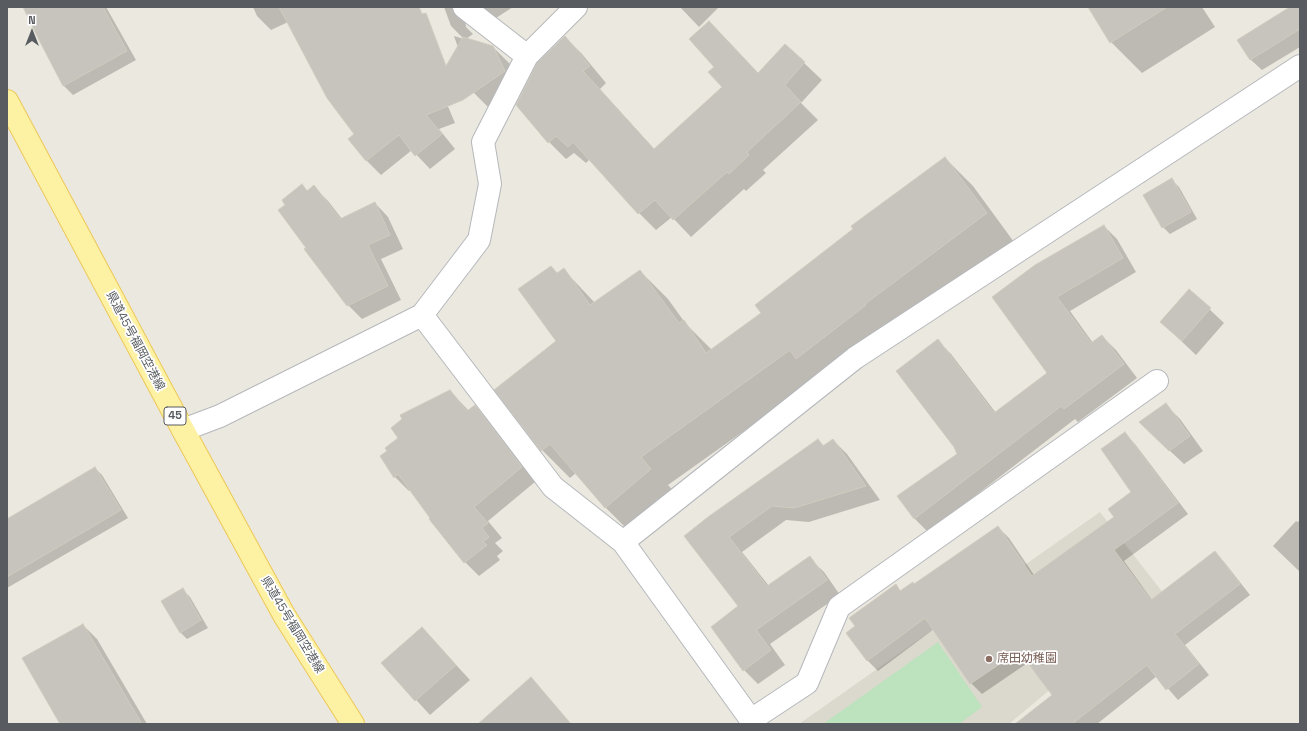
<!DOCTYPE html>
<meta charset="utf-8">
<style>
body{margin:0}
#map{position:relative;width:1307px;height:731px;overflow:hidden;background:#ebe9df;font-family:"Space Grotesk",sans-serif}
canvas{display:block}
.frame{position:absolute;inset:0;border:8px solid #585c60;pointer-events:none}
.north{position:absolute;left:12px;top:12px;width:40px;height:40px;-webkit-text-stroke:3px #fff;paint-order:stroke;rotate:0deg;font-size:11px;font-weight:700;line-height:16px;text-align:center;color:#585c60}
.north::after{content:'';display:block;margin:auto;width:14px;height:18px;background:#585c60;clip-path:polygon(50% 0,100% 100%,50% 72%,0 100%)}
</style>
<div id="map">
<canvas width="1307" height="731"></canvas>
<div class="frame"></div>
<div class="north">N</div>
</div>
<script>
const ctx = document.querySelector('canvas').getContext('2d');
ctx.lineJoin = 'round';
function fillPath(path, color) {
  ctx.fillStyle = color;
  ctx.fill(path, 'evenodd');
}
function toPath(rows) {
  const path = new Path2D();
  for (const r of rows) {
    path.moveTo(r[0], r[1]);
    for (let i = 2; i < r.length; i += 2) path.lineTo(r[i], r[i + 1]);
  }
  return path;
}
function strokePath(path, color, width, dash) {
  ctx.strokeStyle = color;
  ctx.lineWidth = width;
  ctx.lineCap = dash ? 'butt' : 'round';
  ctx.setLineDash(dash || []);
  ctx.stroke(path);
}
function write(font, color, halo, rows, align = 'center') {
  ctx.font = font + ' "Space Grotesk","Noto Sans JP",sans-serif';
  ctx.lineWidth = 3.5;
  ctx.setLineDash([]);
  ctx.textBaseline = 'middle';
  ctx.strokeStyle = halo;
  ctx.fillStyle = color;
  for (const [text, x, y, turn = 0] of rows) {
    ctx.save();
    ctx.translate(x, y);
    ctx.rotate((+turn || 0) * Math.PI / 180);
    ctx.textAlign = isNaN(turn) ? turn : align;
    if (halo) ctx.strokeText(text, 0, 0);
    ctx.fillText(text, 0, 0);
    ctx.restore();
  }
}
fillPath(toPath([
 [1100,512,1164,594,1009,724,799,724]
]), '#dbd8ce');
fillPath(toPath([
 [938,642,982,707,959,724,823,724]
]), '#bce3bd');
fillPath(toPath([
 [76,7,106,7,136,60,73,95,64,86,32,24],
 [253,7,406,7,455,123,439,129,455,149,430,169,412,150,381,175,367,161,349,139,355,134,288,22,271,30,257,16],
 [444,7,513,7,496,18,465,20,466,27,473,34,466,39,493,47,511,65,491,110,474,93,454,36,464,39,451,26],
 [680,7,717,7,718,8,699,27],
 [1089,7,1202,7,1215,27,1142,73,1111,42],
 [1292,7,1294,7,1300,13,1300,47,1262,70,1251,60,1239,40],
 [565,37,582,54,606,83,600,89,655,150,758,74,785,45,822,80,801,103,818,120,763,170,766,173,746,191,744,189,691,237,672,217,656,230,639,213,590,159,586,163,574,153,566,159,549,142],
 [945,158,973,186,1014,242,817,379,668,485,679,497,633,535,605,507,576,473,570,478,542,450,496,390,557,342,558,274,564,270,595,303,640,271,668,299,686,324,712,350,762,313],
 [1172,180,1179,187,1197,219,1170,234,1163,227],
 [302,186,308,191,314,187,328,201,342,219,375,203,388,217,403,249,381,259,401,300,362,319,348,305,308,248,287,205],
 [1104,226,1117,239,1136,272,1070,311,1093,343,1102,336,1116,350,1137,378,1078,422,1075,419,928,532,915,519,898,496,958,454,938,341,951,354,996,413,1049,373,993,297],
 [1189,290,1224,323,1196,355,1161,322],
 [450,391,469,411,475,406,489,420,535,482,488,521,502,538,495,543,503,551,497,556,500,560,479,576,465,562,431,519,431,518,410,490,409,491,395,477,388,451],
 [1165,404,1180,419,1203,451,1184,464,1154,436],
 [1125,434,1135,444,1188,514,1124,561,1152,600,1215,552,1225,563,1250,595,1185,645,1209,675,1178,700,1157,676,1097,724,1017,724,1053,696,1029,662,982,694,971,683,934,629,878,671,867,660,857,626,895,585,902,592,914,585,998,527,1009,538,1034,575,1115,517,1133,493],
 [818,440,824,446,833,440,847,454,880,500,809,522,786,520,742,552,769,586,809,558,824,572,840,595,770,644,785,665,758,684,744,670,713,627,740,606,685,536],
 [95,468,102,475,128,518,7,588,7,520],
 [1300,519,1300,572,1273,546,1296,521,1298,522],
 [183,590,190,597,208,628,187,639,180,632],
 [83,625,97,639,147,724,61,724],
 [422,628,470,680,430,715,383,664]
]), '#0003');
const building = toPath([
 [23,7,103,7,127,51,63,86,38,38,23,7],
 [279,7,419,7,422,14,426,13,446,66,463,37,493,46,505,71,463,100,426,115,442,134,415,156,399,135,366,161,348,139,354,134,327,98,279,7],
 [1088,7,1167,7,1110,43,1088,7],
 [1290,7,1300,7,1300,29,1250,60,1237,40,1290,7],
 [709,21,758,73,785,44,805,62,785,85,801,102,747,152,749,155,729,174,727,172,673,220,655,200,638,214,573,142,568,147,556,136,548,143,516,105,537,63,565,36,590,66,583,71,654,149,722,87,708,72,714,67,689,39,709,21],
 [945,157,987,213,865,304,866,305,796,359,790,350,641,457,651,469,605,508,550,444,541,451,494,390,556,341,518,289,551,266,557,273,564,268,590,305,640,270,679,323,684,320,706,353,761,313,755,305,853,229,851,226,945,157],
 [1172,178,1191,212,1162,228,1143,195,1172,178],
 [302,184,307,191,314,185,340,219,375,202,390,235,368,245,388,286,347,306,304,249,306,248,278,210,285,205,282,200,302,184],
 [1104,225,1123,258,1057,297,1091,343,1102,335,1124,364,1064,409,1061,406,914,519,897,496,957,454,954,447,896,371,938,339,994,413,1047,373,992,297,1035,265,1104,225],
 [1189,289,1211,308,1182,341,1160,322,1189,289],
 [450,390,467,411,475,405,522,467,474,507,488,523,482,528,489,537,483,542,487,545,464,563,429,519,430,518,398,474,394,478,380,456,387,451,385,448,398,438,391,428,402,419,400,415,450,390],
 [1166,403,1190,436,1169,451,1139,422,1166,403],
 [1125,432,1178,503,1114,550,1151,600,1215,551,1240,584,1175,634,1199,664,1166,690,1147,665,1072,724,1015,724,1052,695,1019,651,970,684,925,618,867,661,846,633,855,626,849,618,896,584,900,591,913,582,914,584,998,526,1032,576,1114,517,1108,509,1131,492,1101,449,1125,432],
 [818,439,823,446,833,439,866,486,794,508,772,506,729,537,767,586,810,556,827,580,756,630,771,650,743,671,711,627,738,606,684,536,708,517,818,439],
 [95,467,121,510,7,577,7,519,95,467],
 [183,588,201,620,180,633,161,601,183,588],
 [83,624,142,724,60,724,22,658,83,624],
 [422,627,456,665,415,701,381,663,422,627],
 [531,677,571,724,478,724,531,677]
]);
fillPath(building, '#c6c4bd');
strokePath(building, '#d0cbbe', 1);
const minor = toPath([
 [464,7,527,56],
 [422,315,479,240,490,184,483,142,527,56,576,7],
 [183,430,220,416,422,315,553,487,623,542,754,724],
 [623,542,855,358,1300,66],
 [751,720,807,683,839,607,1157,381]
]);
const major = toPath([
 [7,101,183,430,284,615,353,724]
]);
strokePath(minor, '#b5b7bc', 24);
strokePath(major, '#edc757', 24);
strokePath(minor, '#fff', 22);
strokePath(major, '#fdf1a3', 22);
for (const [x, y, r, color] of [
 [989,659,4,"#8d6e63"]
]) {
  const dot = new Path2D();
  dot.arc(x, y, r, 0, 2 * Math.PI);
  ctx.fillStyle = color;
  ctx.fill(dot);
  strokePath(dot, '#fff', 1.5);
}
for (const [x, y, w] of [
 [175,416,22]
]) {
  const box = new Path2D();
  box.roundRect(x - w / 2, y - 9, w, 18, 3);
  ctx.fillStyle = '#fff';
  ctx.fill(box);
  strokePath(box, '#585c60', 1);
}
write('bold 11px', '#585c60', null, [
 ["45",175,416]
]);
write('12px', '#585c60', '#fff', [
 ["県道45号福岡空港線",135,341,62],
 ["県道45号福岡空港線",292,625,59]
]);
write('12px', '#785e54', '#fff', [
 ["席田幼稚園",997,659]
], 'left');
</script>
